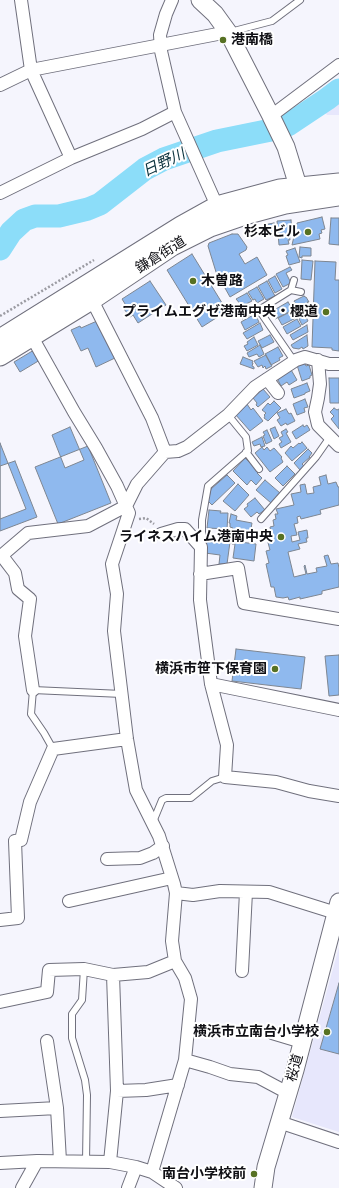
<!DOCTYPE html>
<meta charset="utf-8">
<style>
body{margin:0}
canvas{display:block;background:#f5f5fd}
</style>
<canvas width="339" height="1188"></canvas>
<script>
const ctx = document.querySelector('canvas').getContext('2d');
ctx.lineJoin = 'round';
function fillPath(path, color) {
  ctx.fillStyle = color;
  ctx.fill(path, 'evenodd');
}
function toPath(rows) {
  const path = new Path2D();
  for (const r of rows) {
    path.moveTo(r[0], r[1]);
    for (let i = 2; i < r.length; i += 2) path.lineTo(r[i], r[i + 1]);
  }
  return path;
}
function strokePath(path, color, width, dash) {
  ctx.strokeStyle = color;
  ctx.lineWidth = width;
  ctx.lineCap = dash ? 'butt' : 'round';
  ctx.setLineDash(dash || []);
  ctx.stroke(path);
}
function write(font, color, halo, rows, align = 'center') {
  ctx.font = font + ' Lora,"Noto Sans JP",serif';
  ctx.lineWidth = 4;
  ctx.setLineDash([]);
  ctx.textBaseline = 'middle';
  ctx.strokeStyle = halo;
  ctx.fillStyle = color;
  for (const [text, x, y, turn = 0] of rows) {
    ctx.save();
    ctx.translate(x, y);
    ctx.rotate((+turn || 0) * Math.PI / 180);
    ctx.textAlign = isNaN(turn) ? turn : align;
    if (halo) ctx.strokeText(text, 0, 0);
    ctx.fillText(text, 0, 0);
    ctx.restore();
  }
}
fillPath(toPath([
 [339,97,339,115,327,115,322,109],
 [339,947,339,1132,292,1117]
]), '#e7e7fc');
strokePath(toPath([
 [0,249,11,232,24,220,35,216,59,216,88,209,100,204,145,169,164,159,217,141,271,130,288,125,327,99,339,90]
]), '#8cddf9', 23);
const building = toPath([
 [322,217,325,229,321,230,322,233,319,234,320,239,292,245,297,223,322,217],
 [331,218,339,218,339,245,329,244,331,218],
 [291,220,292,232,289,232,290,240,288,240,289,244,279,245,277,221,291,220],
 [274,223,276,235,265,237,263,225,274,223],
 [232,234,238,234,247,247,246,250,239,254,245,264,257,257,267,275,230,297,216,272,208,246,209,243,232,234],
 [300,247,311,248,311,256,302,256,302,258,299,257,300,247],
 [295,248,300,262,289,265,286,256,288,255,286,251,295,248],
 [192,254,227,311,202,327,167,270,192,254],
 [302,260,313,261,311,280,301,279,302,260],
 [315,261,336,262,335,280,339,280,339,351,332,350,332,348,312,347,315,261],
 [290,267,292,270,286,273,291,283,283,287,276,274,290,267],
 [275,276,282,289,275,293,268,280,275,276],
 [150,281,166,305,138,323,133,315,130,317,124,309,127,307,122,299,150,281],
 [267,281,275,296,266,300,258,286,267,281],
 [257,287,264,299,257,303,255,299,253,300,248,292,257,287],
 [247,293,252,301,242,306,236,299,247,293],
 [304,296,305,297,306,297,309,302,307,302,309,305,299,310,294,301,304,296],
 [288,302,293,310,275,319,273,313,274,310,288,302],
 [249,305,254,313,242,319,238,311,249,305],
 [306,309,308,312,306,313,308,316,306,317,308,321,302,325,299,319,301,317,299,314,306,309],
 [292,311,296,318,282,325,278,318,292,311],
 [255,314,259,322,245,330,241,322,255,314],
 [297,319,301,326,287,334,283,327,297,319],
 [97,321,115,358,96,367,88,348,81,351,71,330,80,326,81,328,97,321],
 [260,323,263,330,247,339,243,333,260,323],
 [307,325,308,332,293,340,290,335,307,325],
 [270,335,274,342,262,348,258,341,270,335],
 [307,335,308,346,303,349,302,347,299,349,293,348,291,345,307,335],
 [254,337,258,345,247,351,244,346,248,344,247,342,254,337],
 [260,345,264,354,259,357,257,354,249,357,247,353,260,345],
 [278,347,283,356,279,358,280,360,271,365,265,354,278,347],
 [34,350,40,360,20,372,14,362,34,350],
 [266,355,272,366,266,369,265,366,263,368,262,365,258,367,254,361,266,355],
 [243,357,253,361,252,363,253,363,252,366,254,367,254,369,240,364,243,357],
 [304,362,306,366,309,365,312,375,310,376,310,378,302,381,297,365,304,362],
 [290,368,297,380,289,385,287,382,281,386,276,376,290,368],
 [329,378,339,378,339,403,330,403,329,378],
 [307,383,310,391,305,393,305,394,294,398,291,389,307,383],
 [263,389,270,397,258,407,256,405,257,403,253,398,263,389],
 [305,399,308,407,304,408,305,412,297,415,293,404,305,399],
 [274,401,281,408,268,421,264,418,265,416,264,415,266,413,262,410,268,403,270,405,274,401],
 [247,404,251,410,253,408,263,421,250,431,235,414,247,404],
 [334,408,337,410,339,409,339,429,331,419,334,416,330,412,334,408],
 [286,409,289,414,291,413,295,421,287,425,286,423,281,426,277,420,280,418,277,413,286,409],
 [303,425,304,427,307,425,310,430,296,439,292,432,303,425],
 [70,427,84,460,65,468,52,435,70,427],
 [275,427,279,436,274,439,270,429,275,427],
 [286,429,288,432,286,433,291,442,281,448,279,444,282,442,279,438,283,436,281,432,286,429],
 [267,430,272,441,266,444,263,436,265,435,263,432,267,430],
 [262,437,265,446,261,447,260,444,254,446,252,442,262,437],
 [302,442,307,448,292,461,285,453,291,446,293,448,299,443,300,444,302,442],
 [0,443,26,509,0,519,0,443],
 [88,446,111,503,58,524,35,467,88,446],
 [262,447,264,450,267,447,270,451,274,448,282,457,281,458,283,462,270,472,255,453,262,447],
 [308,449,312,453,309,457,310,457,302,464,304,466,300,470,294,463,308,449],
 [245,458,259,471,257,473,262,478,256,485,251,480,247,485,233,471,245,458],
 [15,461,37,517,0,531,0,466,15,461],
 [287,466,295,474,283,486,275,478,287,466],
 [227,475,235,483,212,505,208,501,211,489,227,475],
 [326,475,328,484,336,482,338,487,339,487,339,505,320,510,321,514,301,519,300,516,297,517,298,523,294,524,297,535,291,536,292,542,300,540,298,532,307,530,308,538,306,538,307,542,298,544,300,549,288,552,294,577,306,574,304,566,305,565,307,574,317,572,316,568,327,566,324,556,328,555,331,564,338,563,339,568,339,587,322,591,322,594,300,599,300,597,289,600,288,597,283,598,276,597,274,587,271,587,266,564,269,563,266,551,270,550,267,539,272,538,270,527,274,526,273,520,276,519,275,514,278,514,276,509,294,505,291,494,301,492,300,485,305,484,307,494,314,493,313,487,321,485,319,477,326,475],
 [265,480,280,493,271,503,256,490,265,480],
 [238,484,249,495,235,511,223,501,238,484],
 [255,498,265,510,259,514,257,512,251,517,244,509,248,506,247,504,255,498],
 [209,510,221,511,220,513,228,513,227,529,207,528,209,510],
 [231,514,237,516,236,520,252,523,250,534,232,531,233,528,230,527,230,523,229,523,231,514],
 [213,540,230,542,227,564,219,564,220,555,205,553,207,541,212,542,213,540],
 [232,541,256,544,254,561,233,558,235,544,232,544,232,541],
 [236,649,305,657,301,689,232,681,236,649],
 [339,655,339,695,329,696,325,656,339,655],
 [339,983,339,1054,320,1049,339,983]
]);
fillPath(building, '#8fb9ee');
strokePath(building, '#7e8691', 1);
const lane = toPath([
 [230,32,272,21,300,0],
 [291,290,294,280],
 [294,361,259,310,291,290,301,292],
 [246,452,259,469],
 [261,519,316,457,330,437],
 [202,546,202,520,208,486,248,451,246,437,228,415],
 [53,749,44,733,31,714,33,690,122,694],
 [153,822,162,800,166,798,191,798,212,781,225,777],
 [84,969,82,1000,72,1014,72,1038,85,1080,87,1095,86,1162]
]);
const street = toPath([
 [21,0,31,70,71,158],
 [172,0,166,14,160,35,161,51,175,112,217,206],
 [0,85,31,70,228,32],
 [271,116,339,65],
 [0,193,71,158,142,129,175,112],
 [93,299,96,308,152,418,165,452],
 [32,337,74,412,96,448,117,486,129,513,112,564,117,594,114,631,127,739,136,790,159,836,174,884,176,893,172,941,175,961,185,978,191,999,185,1060,152,1172],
 [318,360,320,384,318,398,315,412,318,425,339,446],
 [267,379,278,393],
 [161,534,178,529,185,529,201,547,200,600,211,684,227,745,225,777,276,782,309,791,339,796],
 [2,556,15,573,18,589,30,599,25,636,33,690],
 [0,557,28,533,88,526,126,506,137,484,165,452,178,451,187,447,228,415,255,387,296,360,305,357,329,364,339,364],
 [200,574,238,568,244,603,339,619],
 [211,684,339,710],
 [107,859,140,858,153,853,163,846],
 [176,893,193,895,220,891,269,892,336,913],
 [69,901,172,878],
 [0,920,18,918,15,841,21,840,30,802,53,749,127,739],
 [242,971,246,892],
 [0,1002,47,992,49,970,84,969,113,975,148,972,175,961],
 [272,1033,302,1042],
 [47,1041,57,1108,60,1161],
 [185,1060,210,1067,230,1074,258,1077,288,1093],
 [117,1091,146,1090,178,1085],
 [0,1111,57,1108],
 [279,1122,339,1142],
 [110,1162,117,1091,113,975],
 [0,1163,37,1161,110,1162,136,1167,152,1172,176,1188],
 [22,1188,37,1161],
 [128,1188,136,1167]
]);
const secondary = toPath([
 [200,0,215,14,228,32,271,116,286,147,302,199],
 [263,1188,266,1167,295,1070,339,902]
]);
const primary = toPath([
 [0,339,181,226,217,206,280,189,339,183],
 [0,356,93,299,172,246,210,227,248,214,285,204,339,196]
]);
strokePath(lane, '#70707d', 8);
strokePath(street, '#70707d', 14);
strokePath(secondary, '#70707d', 19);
strokePath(primary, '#70707d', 21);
strokePath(toPath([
 [0,316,94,260],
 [139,519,146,518,154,524]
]), '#9b9ba2', 2.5, [2, 2]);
strokePath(lane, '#fff', 6);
strokePath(street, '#fff', 12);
strokePath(secondary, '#fff', 17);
strokePath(primary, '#fff', 19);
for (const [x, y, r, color] of [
 [223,40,4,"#577123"],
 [308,232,4,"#577123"],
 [193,281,4,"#577123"],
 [326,312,4,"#577123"],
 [281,537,4,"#577123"],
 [275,669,4,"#577123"],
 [327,1032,4,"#577123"],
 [254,1174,4,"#577123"]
]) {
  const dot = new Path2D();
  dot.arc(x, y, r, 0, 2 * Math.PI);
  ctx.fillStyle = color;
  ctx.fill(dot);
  strokePath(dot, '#fff', 1.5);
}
write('bold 14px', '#0f0f14', '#fff', [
 ["港南橋",231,40,"left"],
 ["杉本ビル",300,232],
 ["木曽路",201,281,"left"],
 ["プライムエグゼ港南中央・櫻道",318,312],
 ["ライネスハイム港南中央",273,537],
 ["横浜市笹下保育園",267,669],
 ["横浜市立南台小学校",319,1032],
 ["南台小学校前",246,1174]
], 'right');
write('14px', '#0f0f14', '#fff', [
 ["鎌倉街道",161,255,-32],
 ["桜道",295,1068,-74]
]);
write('italic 15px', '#09313c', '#fff', [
 ["日野川",164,163,-25]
]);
</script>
